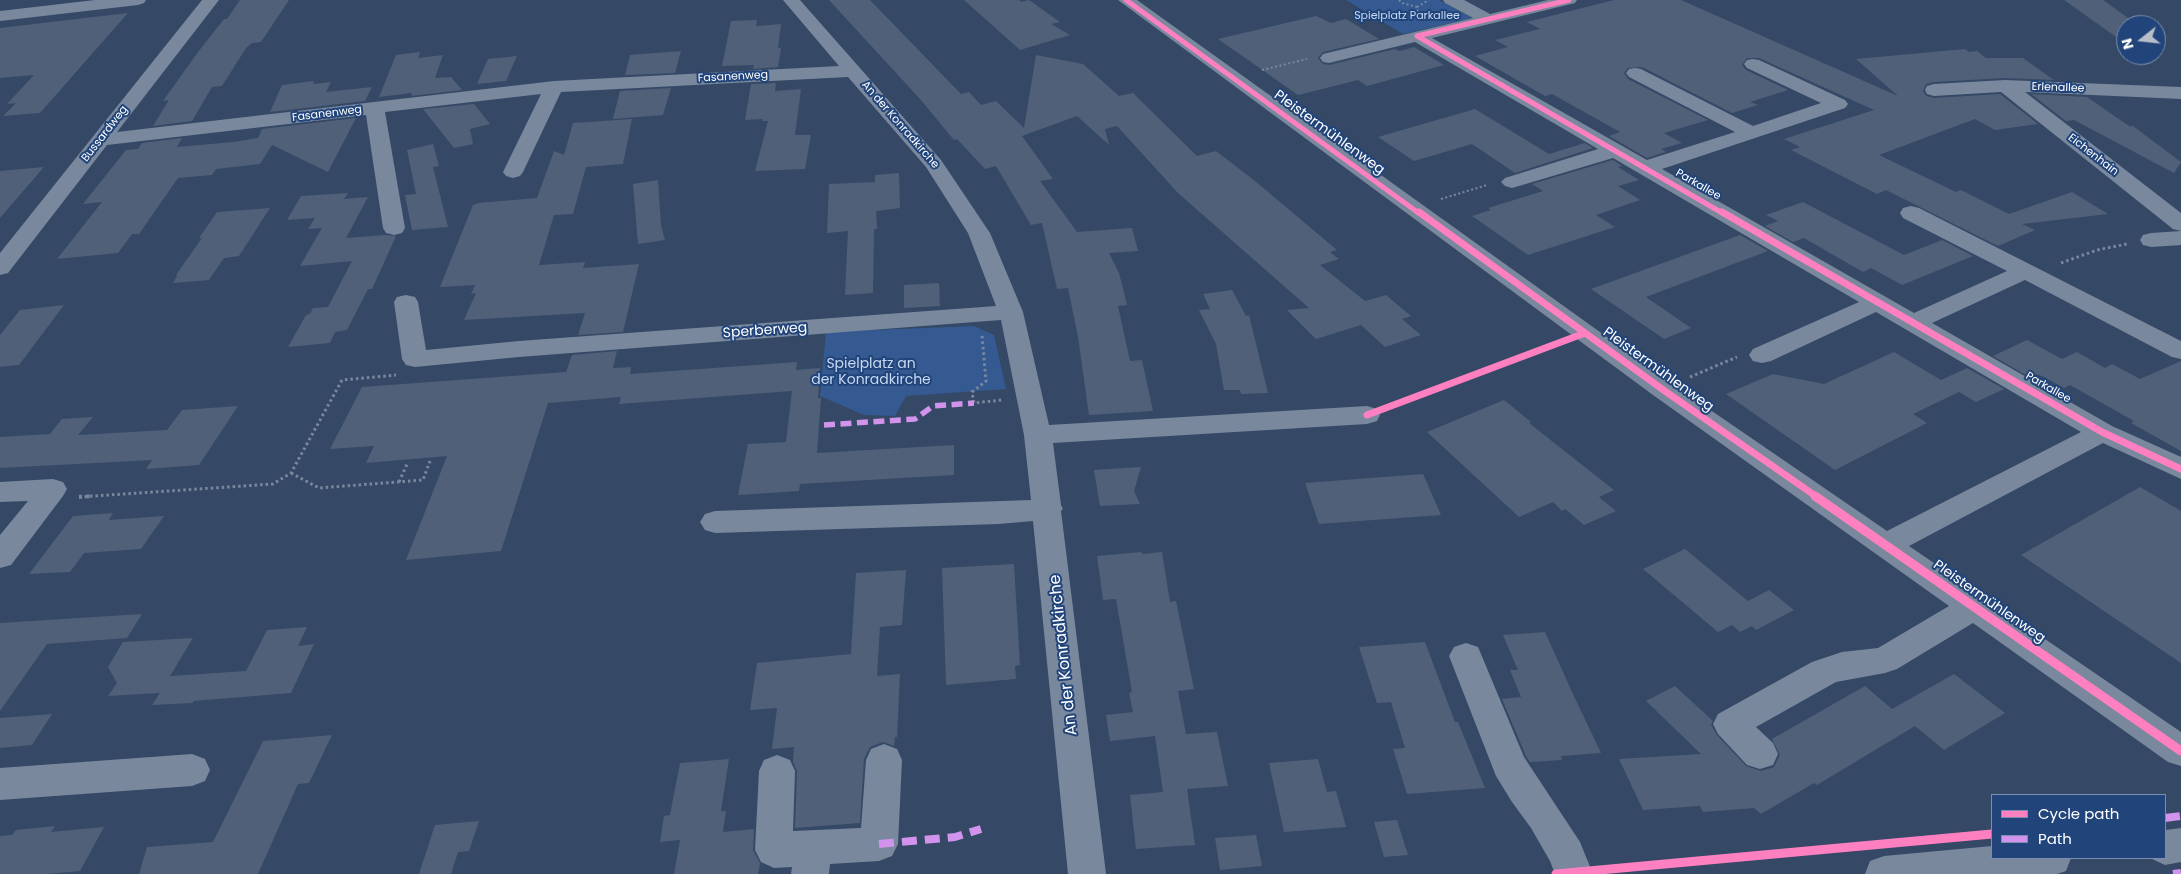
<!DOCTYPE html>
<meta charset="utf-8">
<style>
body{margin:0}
#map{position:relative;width:2181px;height:874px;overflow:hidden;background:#354866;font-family:Poppins,sans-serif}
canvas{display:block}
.legend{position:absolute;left:1991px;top:794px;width:175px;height:65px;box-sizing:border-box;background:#21447a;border:1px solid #7a8faf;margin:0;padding:6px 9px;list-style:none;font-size:15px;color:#fff}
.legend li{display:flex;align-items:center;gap:10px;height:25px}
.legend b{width:25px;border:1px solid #7a8faf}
.north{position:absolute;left:2116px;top:15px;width:50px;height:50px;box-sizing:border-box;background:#21447a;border:1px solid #7a8faf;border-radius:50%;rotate:254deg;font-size:14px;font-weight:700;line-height:20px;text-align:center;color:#fff}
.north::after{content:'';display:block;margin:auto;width:18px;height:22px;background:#b8bfc9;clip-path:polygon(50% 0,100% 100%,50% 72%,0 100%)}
</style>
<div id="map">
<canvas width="2181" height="874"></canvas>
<ul class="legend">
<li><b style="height:6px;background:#ff80c0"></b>Cycle path</li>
<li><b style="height:6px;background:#d193ec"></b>Path</li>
</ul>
<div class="north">N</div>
</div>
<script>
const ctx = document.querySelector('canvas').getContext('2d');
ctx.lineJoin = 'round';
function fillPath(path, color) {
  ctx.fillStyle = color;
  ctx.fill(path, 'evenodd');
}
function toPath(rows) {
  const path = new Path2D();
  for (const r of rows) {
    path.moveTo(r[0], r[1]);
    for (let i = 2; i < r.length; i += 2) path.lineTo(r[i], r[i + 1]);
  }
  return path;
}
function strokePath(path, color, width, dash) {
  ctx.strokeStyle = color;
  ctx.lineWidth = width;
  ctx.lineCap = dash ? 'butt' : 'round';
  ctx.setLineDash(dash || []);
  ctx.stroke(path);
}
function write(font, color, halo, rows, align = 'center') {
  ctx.font = font + ' Poppins,sans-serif';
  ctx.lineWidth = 4;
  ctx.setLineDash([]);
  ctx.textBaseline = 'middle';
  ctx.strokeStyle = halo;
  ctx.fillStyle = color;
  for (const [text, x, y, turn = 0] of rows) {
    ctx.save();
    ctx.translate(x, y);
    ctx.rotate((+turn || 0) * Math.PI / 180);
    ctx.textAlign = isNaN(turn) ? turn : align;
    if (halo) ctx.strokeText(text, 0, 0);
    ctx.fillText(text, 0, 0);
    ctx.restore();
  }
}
fillPath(toPath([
 [1346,0,1439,0,1472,18,1403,34],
 [974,326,994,335,1006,389,906,396,895,416,864,415,820,396,826,332]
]), '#345a91');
fillPath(toPath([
 [240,0,289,0,261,42,252,43,246,48,222,86,212,87,192,121,153,126,169,100,163,101,198,52,224,19,227,19],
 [829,0,870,0,961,94,969,92,981,105,996,101,1024,128,1036,55,1083,64,1119,96,1133,93,1197,156,1216,151,1255,181,1337,250,1330,252,1339,259,1320,265,1365,301,1386,295,1411,316,1402,319,1421,335,1385,347,1361,325,1316,339,1287,310,1309,308,1178,193,1117,126,1105,129,1109,145,1077,116,1022,136,1053,179,1040,181,1077,232,1132,228,1138,251,1109,253,1119,273,1127,305,1118,306,1130,361,1142,360,1153,411,1089,415,1078,337,1068,288,1057,289,1042,223,1031,225,996,166,985,169,957,139,954,140,920,99],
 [964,0,1019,0,1021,2,1029,0,1060,22,1051,24,1070,35,1020,50],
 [1614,0,1681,0,1898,96,1856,59,1965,49,1969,52,1977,51,1986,58,2023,58,2054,80,2005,78,1934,82,1926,84,1923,91,1926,96,1934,98,2000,94,2038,124,1995,130,1975,119,1879,155,1956,192,1961,190,2009,214,2072,192,2108,214,2022,224,2035,230,1998,246,1886,190,1877,194,1791,150,1800,147,1784,139,1874,110,1759,58,1747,58,1742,65,1746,70,1788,90,1750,102,1758,105,1732,113,1642,67,1628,68,1624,73,1628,79,1708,120,1664,133,1682,143,1661,149,1666,152,1647,158,1609,136,1620,132,1552,94,1545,96,1475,56,1508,47,1495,40,1540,29,1527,22],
 [2064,0,2103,0,2138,25,2126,25,2126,44],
 [128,13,40,113,3,116,16,103,7,104,34,75,0,78,0,28],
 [1316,16,1331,23,1346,19,1379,39,1323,52,1318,58,1323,64,1329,65,1395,49,1400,51,1414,47,1444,65,1367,86,1358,80,1298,95,1218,39],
 [757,20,756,26,781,24,778,48,781,48,778,67,753,69,754,65,722,66,731,21],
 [681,51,675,73,625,75,630,55],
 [420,52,418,58,443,55,435,78,451,77,462,90,412,96,411,93,379,97,396,55],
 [517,56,506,81,477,84,488,59],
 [314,81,313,84,331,82,326,92,372,87,365,101,270,112,282,85],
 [776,83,775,91,801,89,795,135,811,135,805,169,755,171,768,121,762,121,763,119,745,120,751,84],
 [671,88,663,115,613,119,620,91],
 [2031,94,2087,97,2129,126,2133,126,2181,162,2174,173,2074,120,2066,121],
 [474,104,490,124,470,129,473,144,454,148,423,109],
 [1475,109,1549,154,1585,143,1593,148,1515,173,1472,144,1414,161,1378,137],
 [356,118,328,172,272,145,260,164,216,169,212,175,178,178,139,234,132,234,118,253,57,259,102,202,83,204,126,150,138,149,142,143,182,138,177,147,234,142,258,138,262,129],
 [632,119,623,164,586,167,573,214,554,215,539,265,585,262,583,268,639,264,623,332,578,335,585,313,464,320,476,293,471,294,475,285,440,287,473,205,478,203,537,198,554,151,564,155,573,123],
 [433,144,439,166,433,167,448,227,412,230,405,195,416,194,407,150],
 [1613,160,1622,166,1618,167,1639,180,1618,186,1640,200,1596,215,1615,227,1528,255,1472,216,1491,210,1488,208,1543,191,1532,184],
 [44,167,0,218,0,171],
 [899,173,900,208,876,211,877,229,874,229,873,293,845,295,848,231,827,233,829,184,875,182,875,175],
 [658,180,661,225,665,240,638,244,633,184],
 [348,193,344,199,368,197,346,238,385,235,396,236,372,289,368,289,347,330,335,332,330,343,288,347,306,315,310,314,313,308,328,307,352,261,300,266,322,228,308,229,315,218,287,220,301,196],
 [1803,202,1904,255,1942,240,1973,256,1902,285,1871,268,1863,272,1804,238,1793,242,1765,226,1778,221,1766,215],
 [270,208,239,256,224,258,209,280,173,283,177,276,176,275,202,238,199,238,217,212],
 [1740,235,1768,251,1646,297,1691,328,1664,339,1591,289],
 [939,283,940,306,904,308,904,285],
 [1232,290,1246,316,1249,315,1268,393,1241,394,1240,390,1224,390,1216,344,1199,310,1210,309,1203,294],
 [64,305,19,365,0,367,0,335,20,310],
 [2027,340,2062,359,2077,352,2105,368,2112,364,2140,379,2181,361,2181,451,2131,423,2134,421,2070,385,2064,388,2042,376,2035,374,2029,377,1993,356],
 [617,351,613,368,631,367,630,374,797,362,796,370,820,368,818,398,821,398,817,453,954,445,954,475,800,484,799,491,738,495,748,444,786,442,792,391,619,404,621,397,548,403,501,551,406,560,447,456,366,463,374,446,330,449,362,387,566,372,572,355],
 [1894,352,1941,380,1967,368,2004,389,1976,402,1959,392,1913,414,1927,423,1835,470,1726,394,1773,374,1824,384],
 [1504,400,1531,422,1529,423,1614,490,1599,497,1616,511,1584,525,1565,509,1562,511,1553,502,1519,517,1427,432],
 [238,406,199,465,146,469,152,460,0,468,0,437,50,434,62,419,93,417,78,435,167,430,182,410],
 [1141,467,1134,491,1140,504,1100,506,1094,470],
 [1423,474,1441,515,1319,524,1305,483],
 [2140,487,2181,511,2181,663,2021,555],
 [113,513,109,520,164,516,141,549,84,553,70,572,29,574,73,516],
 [1685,549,1748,601,1769,590,1794,610,1756,630,1752,626,1740,632,1732,625,1718,632,1643,569],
 [1141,552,1142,554,1162,552,1170,602,1176,601,1194,689,1178,691,1186,734,1217,732,1228,786,1187,789,1195,845,1136,849,1130,795,1163,792,1155,736,1110,741,1106,715,1133,712,1129,693,1132,692,1116,599,1103,600,1097,556],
 [1014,564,1020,665,1015,666,1016,679,946,685,942,568],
 [906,570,902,625,880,627,877,676,900,674,897,737,895,737,894,746,883,742,870,747,864,759,860,823,795,828,797,771,793,762,794,747,772,749,777,708,750,710,757,663,851,654,856,573],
 [142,614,127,638,47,644,0,711,0,623],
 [307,627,298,646,314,644,291,693,193,701,193,703,152,705,160,693,108,696,117,683,108,667,123,642,193,638,170,676,246,671,267,630],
 [1545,632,1573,694,1601,753,1561,756,1562,760,1530,762,1526,756,1502,699,1521,697,1510,670,1518,670,1503,635],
 [1425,642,1455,722,1458,722,1485,788,1407,794,1393,749,1405,748,1391,702,1377,703,1359,647],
 [1954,674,2005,713,1944,750,1915,726,1817,785,1814,783,1761,814,1754,808,1703,812,1700,806,1643,810,1619,759,1701,754,1646,701,1675,686,1713,721,1711,725,1717,735,1746,766,1761,771,1774,767,1780,755,1772,739,1865,686,1892,709],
 [52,714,32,745,0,748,0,718],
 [332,735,309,783,298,784,258,874,139,874,147,847,213,842,263,741],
 [729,759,721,811,726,811,723,832,754,829,753,850,760,863,758,874,674,874,680,840,660,842,664,816,670,815,680,763],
 [1318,759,1327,792,1336,791,1346,827,1284,832,1269,763],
 [1397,820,1408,855,1384,857,1374,822],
 [479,821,469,851,458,852,451,874,419,874,435,825],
 [55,826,51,832,104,827,80,871,46,874,0,874,0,836,12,835,16,830],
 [1256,835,1262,866,1220,870,1215,838]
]), '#506078');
strokePath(toPath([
 [1399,0,1402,3,1417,7],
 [1418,16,1417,7,1429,0],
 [1262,70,1307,59],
 [1441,199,1487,185]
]), '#79889d', 2, [2, 2.5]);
strokePath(toPath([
 [2061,263,2097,250,2127,244],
 [982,336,986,381,972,392,974,403,1002,400],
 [1690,377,1737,357],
 [291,473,319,488,423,480,430,461],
 [399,482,408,462],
 [79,497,273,484,291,473,342,380,396,375]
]), '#79889d', 3, [2.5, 3]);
strokePath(toPath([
 [79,497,94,496]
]), '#79889d', 4, [3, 4.5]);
fillPath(toPath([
 [95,0,146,0,144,3,138,5,0,21,0,11,95,0],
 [202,0,219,0,117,132,554,81,839,66,783,0,800,0,941,160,990,233,1023,312,1049,425,1367,406,1377,409,1380,415,1377,421,1367,424,1053,443,1061,505,1063,509,1061,511,1106,874,1068,874,1033,521,999,524,715,533,705,530,700,522,705,514,715,511,1031,500,1024,435,1001,320,519,357,415,367,406,365,402,359,394,302,397,297,406,295,415,297,418,302,426,350,519,341,996,306,968,233,926,167,848,77,561,92,523,172,520,176,513,178,506,176,503,172,541,94,385,112,405,228,402,233,394,235,386,233,383,228,366,115,107,145,8,273,0,275,0,253,202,0],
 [1118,0,1137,0,1671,383,1887,531,2081,432,1876,312,1771,361,1762,363,1753,361,1749,355,1753,349,1859,302,1613,158,1519,186,1512,188,1505,186,1501,182,1505,178,1598,149,1415,42,1329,63,1323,62,1320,58,1323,54,1473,18,1445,3,1443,0,1464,0,1490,14,1548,0,1577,0,1575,3,1432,38,1647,160,1735,132,1629,77,1626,73,1629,69,1635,68,1641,69,1753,126,1821,103,1747,68,1744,64,1747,60,1753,59,1759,60,1845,100,1848,104,1845,108,1662,169,1914,313,2007,271,1903,218,1900,213,1903,208,1911,206,1919,208,2181,341,2181,359,2172,357,2025,280,1932,323,2112,426,2181,457,2181,479,2103,443,1909,546,2181,732,2181,766,2168,762,1973,623,1897,669,1885,673,1836,682,1756,727,1773,743,1778,754,1773,765,1760,769,1747,765,1718,734,1713,724,1718,714,1812,662,1842,652,1878,648,1949,606,1653,395,1118,0],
 [2005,80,2181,87,2181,99,2025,92,2181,213,2181,231,2173,229,2001,92,1934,96,1927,94,1925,90,1927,86,1934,84,2005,80],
 [2181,231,2181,245,2151,247,2143,245,2140,240,2143,235,2151,233,2181,231],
 [53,479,63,482,67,489,63,496,11,565,0,568,0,535,28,501,0,502,0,482,53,479],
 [1466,643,1478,647,1524,757,1580,842,1593,874,1555,874,1550,861,1531,828,1512,802,1496,776,1449,656,1454,647,1466,643],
 [884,744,897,749,902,760,898,844,892,856,879,861,830,864,829,874,791,874,792,867,774,868,761,862,755,850,759,771,764,760,777,755,790,760,795,771,793,831,861,828,866,760,871,749,884,744],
 [192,754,205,759,210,770,205,781,192,786,0,800,0,768,192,754],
 [2181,828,2181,862,2165,865,2152,859,2151,858,2165,858,2165,830,2181,828],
 [1992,846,1992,858,2071,858,2066,871,2057,874,1865,874,1870,861,1884,856,1992,846]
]), '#79889d');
strokePath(toPath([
 [824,425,915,419,933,406,974,403]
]), '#d193ec', 5.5, [11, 5.5]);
strokePath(toPath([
 [2165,818,2181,816],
 [879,844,955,837,981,829],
 [2173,874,2181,873]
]), '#d193ec', 8, [15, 8]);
strokePath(toPath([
 [1126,0,1420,214],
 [1569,0,1417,36,1724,214]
]), '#ff80c0', 5);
strokePath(toPath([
 [1419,212,1662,389,1817,497],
 [1722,212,2102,432,2181,469],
 [1367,415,1585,333]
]), '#ff80c0', 7);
strokePath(toPath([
 [1815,496,2181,751],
 [1556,874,1992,834]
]), '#ff80c0', 9);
write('11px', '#c6d9f4', '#21447a', [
 ["Spielplatz Parkallee",1407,16]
]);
write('11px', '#fff', '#21447a', [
 ["Fasanenweg",733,77,-3],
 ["Erlenallee",2058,88,2],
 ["Fasanenweg",327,114,-7],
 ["An der Konradkirche",900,125,49],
 ["Bussardweg",105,134,-52],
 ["Eichenhain",2093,155,38],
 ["Parkallee",1698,185,30],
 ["Parkallee",2048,388,30]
]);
write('14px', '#fff', '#21447a', [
 ["Pleistermühlenweg",1329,133,36],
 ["Sperberweg",765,331,-4],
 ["Pleistermühlenweg",1658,370,36],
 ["Pleistermühlenweg",1989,602,35]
]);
write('14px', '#c6d9f4', '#21447a', [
 ["Spielplatz an",871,364],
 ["der Konradkirche",871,380]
]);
write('16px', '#fff', '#21447a', [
 ["An der Konradkirche",1064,655,-96]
]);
</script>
